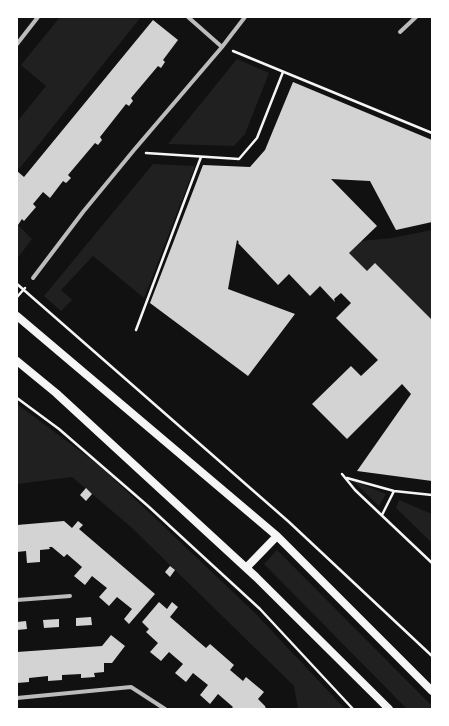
<!DOCTYPE html>
<style>
body{margin:0}
#map{position:relative;width:449px;height:726px;overflow:hidden;background:#111;font-family:"PT Sans",sans-serif}
canvas{display:block}
.frame{position:absolute;inset:0;border:18px solid #fff;pointer-events:none}
</style>
<div id="map">
<canvas width="449" height="726"></canvas>
<div class="frame"></div>
</div>
<script>
const ctx = document.querySelector('canvas').getContext('2d');
ctx.lineJoin = 'round';
function fillPath(path, color) {
  ctx.fillStyle = color;
  ctx.fill(path, 'evenodd');
}
function toPath(rows) {
  const path = new Path2D();
  for (const r of rows) {
    path.moveTo(r[0], r[1]);
    for (let i = 2; i < r.length; i += 2) path.lineTo(r[i], r[i + 1]);
  }
  return path;
}
function strokePath(path, color, width, dash) {
  ctx.strokeStyle = color;
  ctx.lineWidth = width;
  ctx.lineCap = dash ? 'butt' : 'round';
  ctx.setLineDash(dash || []);
  ctx.stroke(path);
}
fillPath(toPath([
 [60,17,141,17,19,169,17,167,17,122,46,86,21,65],
 [237,59,269,73,245,134,234,146,168,144],
 [153,164,195,166,144,298,93,256,61,290,72,300,61,311,44,296],
 [17,224,32,239,17,259],
 [432,230,432,320,375,263,367,271,349,253,361,241,392,238],
 [17,404,100,466,255,613,345,709,298,709,294,686,131,527,72,477,17,484],
 [352,480,386,494,379,506],
 [399,500,432,514,432,543,396,508],
 [277,550,432,706,432,709,407,709,264,564]
]), '#202020');
fillPath(toPath([
 [153,20,178,40,163,60,165,62,161,68,158,66,131,98,133,101,129,106,126,104,100,137,102,140,98,145,95,143,68,175,71,178,66,183,63,181,50,198,43,192,33,204,36,207,24,221,22,219,18,225,17,171,24,177],
 [293,82,432,140,432,222,396,230,370,181,331,179,377,226,349,253,367,271,375,263,432,320,432,481,357,471,411,394,402,384,347,439,312,404,351,366,361,376,378,360,336,318,351,303,341,293,334,299,335,302,320,286,310,296,289,274,278,285,238,243,239,242,237,240,228,289,295,314,248,376,150,303,203,165,250,167,265,150],
 [86,488,92,494,86,501,80,495],
 [64,521,72,528,78,521,83,525,79,529,155,594,129,624,124,619,132,609,117,597,109,606,99,597,107,588,92,576,85,585,74,576,82,567,67,554,64,557,52,547,49,547,50,549,40,550,40,562,27,563,26,551,17,552,17,525],
 [170,566,175,570,170,577,165,572],
 [159,602,167,609,172,602,178,607,170,617,206,648,210,644,234,665,230,670,243,681,246,677,264,692,258,699,265,706,266,709,231,709,233,707,218,694,210,704,200,695,208,685,193,673,186,682,175,673,183,664,169,652,161,661,150,652,158,643,146,632,149,629,142,622],
 [91,617,92,625,76,626,76,618],
 [59,619,59,627,44,628,43,620],
 [26,621,27,629,17,630,17,622],
 [111,635,125,646,112,663,104,663,104,672,94,673,95,677,81,678,81,674,62,675,62,680,48,681,48,676,29,678,29,682,17,683,17,652,102,646]
]), '#d3d3d3');
strokePath(toPath([
 [233,51,432,133],
 [146,153,239,159,257,138,283,72],
 [17,284,289,522,432,656],
 [17,297,25,288],
 [136,330,201,157],
 [17,398,59,429,148,506,260,609,353,709],
 [342,474,355,490,432,563],
 [347,478,394,491,432,495],
 [382,515,394,491]
]), '#f5f5f5', 2.5);
strokePath(toPath([
 [188,17,222,47],
 [400,32,416,17],
 [17,44,38,17],
 [33,278,83,212,134,150,222,47,245,17],
 [17,600,70,596],
 [17,698,131,687,165,709]
]), '#bcbcbc', 4);
strokePath(toPath([
 [17,316,277,536,432,691],
 [17,361,56,393,256,577,389,709],
 [246,568,277,536]
]), '#f5f5f5', 8);
</script>
